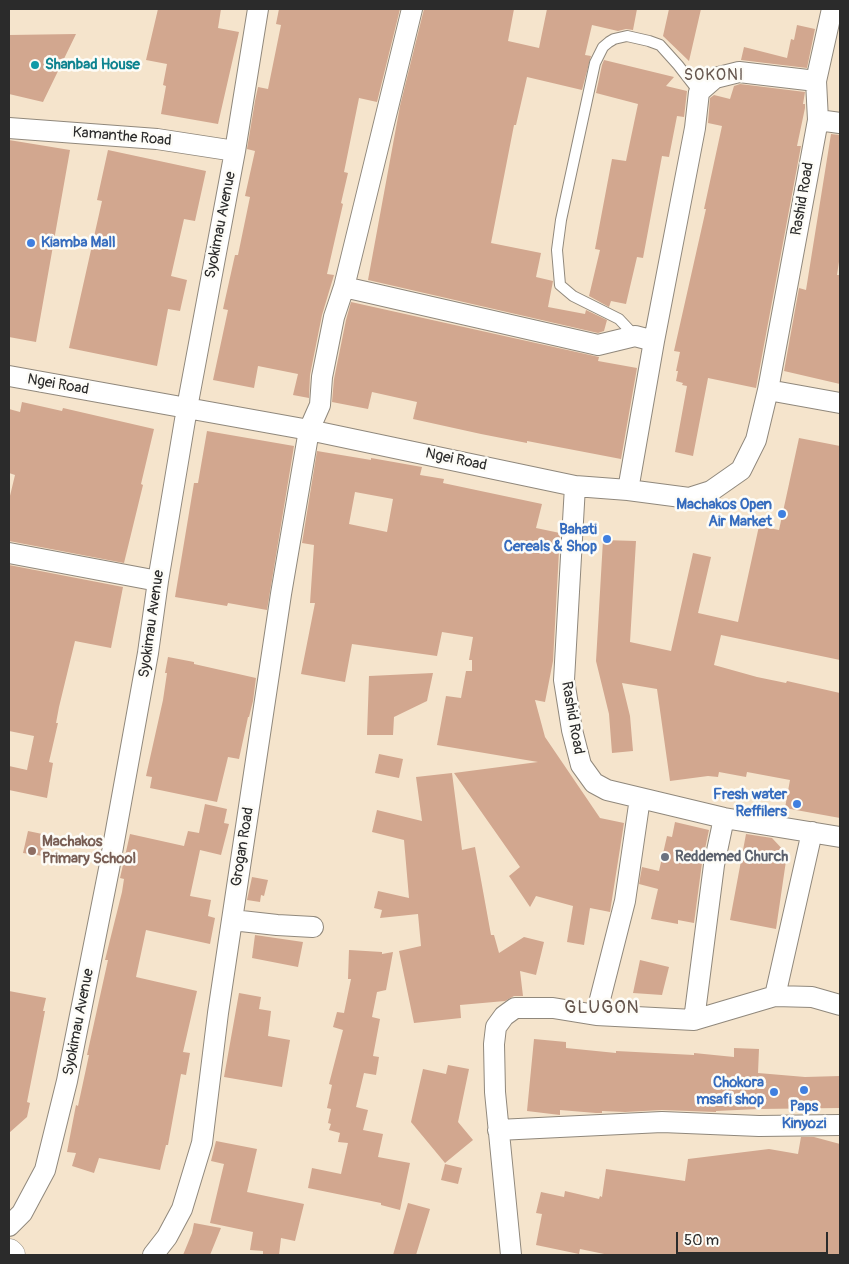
<!DOCTYPE html>
<style>
body{margin:0}
#map{position:relative;width:849px;height:1264px;overflow:hidden;background:#f5e4cc;font-family:Pangolin,sans-serif}
canvas{display:block}
.frame{position:absolute;inset:0;border:10px solid #2b2b2b;pointer-events:none}
.scale{position:absolute;left:676px;top:1232px;width:152px;height:22px;box-sizing:border-box;border:2px solid #2b2b2b;border-top:0;padding-left:6px;font-size:15px;line-height:18px;white-space:nowrap;color:#2b2b2b;-webkit-text-stroke:4px #fdfcf7;paint-order:stroke}
</style>
<div id="map">
<canvas width="849" height="1264"></canvas>
<div class="frame"></div>
<div class="scale">50 m</div>
</div>
<script>
const ctx = document.querySelector('canvas').getContext('2d');
ctx.lineJoin = 'round';
function fillPath(path, color) {
  ctx.fillStyle = color;
  ctx.fill(path, 'evenodd');
}
function toPath(rows) {
  const path = new Path2D();
  for (const r of rows) {
    path.moveTo(r[0], r[1]);
    for (let i = 2; i < r.length; i += 2) path.lineTo(r[i], r[i + 1]);
  }
  return path;
}
function strokePath(path, color, width, dash) {
  ctx.strokeStyle = color;
  ctx.lineWidth = width;
  ctx.lineCap = dash ? 'butt' : 'round';
  ctx.setLineDash(dash || []);
  ctx.stroke(path);
}
function write(font, color, halo, rows, align = 'center') {
  ctx.font = font + ' Pangolin,sans-serif';
  ctx.lineWidth = 5;
  ctx.setLineDash([]);
  ctx.textBaseline = 'middle';
  ctx.strokeStyle = halo;
  ctx.fillStyle = color;
  for (const [text, x, y, turn = 0] of rows) {
    ctx.save();
    ctx.translate(x, y);
    ctx.rotate((+turn || 0) * Math.PI / 180);
    ctx.textAlign = isNaN(turn) ? turn : align;
    if (halo) ctx.strokeText(text, 0, 0);
    ctx.fillText(text, 0, 0);
    ctx.restore();
  }
}
fillPath(toPath([
 [158,9,221,9,218,28,239,32,218,124,161,114,166,86,163,85,167,64,146,60],
 [279,9,400,9,377,102,359,98,344,172,348,173,341,203,343,204,327,274,334,275,322,315,310,375,309,398,293,395,298,374,258,366,254,388,213,380,228,310,223,309,235,255,238,255,250,197,245,196,255,151,247,149,255,101,258,87,268,89,281,25,276,24],
 [424,9,514,9,508,41,539,48,547,9,637,9,633,30,626,29,618,31,592,25,585,55,591,56,582,90,527,77,516,125,514,125,491,243,541,253,536,277,553,281,548,307,585,314,586,310,607,320,604,331,598,333,368,280,400,106],
 [669,9,701,9,689,61,663,36],
 [797,25,815,29,807,68,741,60,744,47,787,58,791,39,794,40],
 [76,34,43,102,9,94,9,35],
 [604,60,674,77,666,86,687,91,684,117,677,116,669,157,662,156,643,258,637,257,626,304,611,301,609,307,589,296,600,250,595,249,612,159,626,161,638,104,596,93,602,65],
 [740,84,805,92,803,104,805,104,805,108,797,146,801,146,756,388,708,378,693,456,675,452,687,386,682,385,683,383,676,381,678,371,676,371,680,352,674,351,706,209,704,209,722,126,708,123,710,98,714,95,730,99,734,86],
 [831,134,840,135,840,255,837,275,840,275,840,384,784,371,799,288,806,290],
 [9,140,70,150,36,342,9,337],
 [108,150,206,171,195,221,184,219,171,276,187,280,180,311,168,309,157,366,69,348,102,201,97,200],
 [351,302,599,357,598,361,637,368,621,459,527,441,527,443,481,434,413,419,417,402,372,392,368,409,332,402,334,379,346,320],
 [22,402,62,411,63,408,154,429,141,484,143,485,124,563,9,541,9,500,15,475,9,473,9,409,20,412],
 [207,431,294,446,267,610,228,603,227,606,175,597,194,483,198,483],
 [799,438,840,446,840,660,721,635,714,665,757,677,786,683,787,681,840,693,840,818,785,808,790,780,747,772,746,777,719,772,718,777,708,776,670,781,657,689,622,683,630,716,633,751,612,753,609,714,596,661,603,540,636,541,630,642,671,651,693,553,711,557,698,613,738,622,759,526,779,530],
 [317,451,371,460,371,458,422,467,420,475,444,479,443,483,542,504,536,528,560,533,553,661,545,702,535,700,545,737,600,818,624,823,610,912,590,908,584,945,567,942,573,906,536,896,530,907,509,876,520,867,454,773,538,762,437,745,446,696,461,698,466,671,472,671,472,660,469,660,473,637,442,632,437,656,352,644,345,682,301,674,315,603,310,603,314,545,302,543],
 [355,492,393,499,387,532,349,524],
 [9,565,123,587,111,648,75,641,59,707,56,723,58,723,49,762,53,763,47,798,9,790,9,766,27,770,34,736,9,731],
 [168,657,194,662,194,664,256,678,253,701,249,717,248,717,239,759,228,757,217,802,150,788,152,777,146,776,163,700,167,673,165,673],
 [433,673,427,701,394,717,393,735,367,735,369,676],
 [379,754,403,759,399,778,375,773],
 [452,773,462,850,475,847,491,935,494,935,499,953,524,937,544,942,536,975,520,971,523,996,514,996,505,1001,460,1005,461,1018,414,1023,399,951,421,946,418,914,380,918,382,910,374,908,378,891,409,898,404,840,372,832,377,810,422,821,416,777],
 [205,804,227,809,224,823,229,824,221,855,200,850,190,896,211,900,208,916,215,918,210,944,146,930,136,977,197,991,183,1052,190,1053,186,1075,181,1074,168,1145,166,1145,160,1170,99,1158,94,1173,72,1166,76,1153,67,1152,76,1105,78,1106,89,1055,87,1055,108,960,105,960,122,892,124,879,120,878,130,834,184,846,188,831,199,833],
 [675,822,709,830,702,863,694,923,678,920,678,924,651,919,658,889,639,884,642,867,659,871,667,836,672,837],
 [28,831,47,835,43,856,23,853],
 [746,834,772,838,787,854,776,929,730,920],
 [252,877,268,880,264,896,261,895,260,902,247,900],
 [255,935,303,942,298,967,252,958],
 [349,950,382,952,382,954,393,952,386,990,377,992,372,1017,380,1019,373,1056,379,1057,376,1075,364,1073,356,1107,368,1110,363,1130,383,1134,378,1157,410,1163,400,1210,381,1205,381,1203,308,1188,312,1168,341,1174,348,1143,338,1142,340,1133,329,1130,331,1124,328,1123,331,1109,327,1108,332,1085,329,1084,343,1030,333,1027,337,1012,344,1013,351,979,348,979],
 [640,960,669,967,662,995,633,993],
 [9,991,46,998,43,1011,45,1011,27,1102,30,1103,27,1117,9,1133],
 [239,993,261,997,259,1009,271,1011,268,1036,290,1040,282,1087,224,1077],
 [534,1039,566,1042,566,1048,616,1053,616,1051,694,1055,694,1053,734,1057,734,1048,759,1049,758,1073,805,1077,840,1076,840,1108,758,1109,716,1111,716,1112,662,1110,625,1112,602,1111,602,1113,596,1113,560,1110,560,1115,527,1111],
 [448,1065,469,1069,458,1122,473,1140,445,1163,411,1122,423,1069,446,1074],
 [801,1137,814,1137,840,1144,840,1255,609,1255,580,1249,579,1254,536,1245,542,1214,536,1213,541,1192,564,1197,565,1191,599,1199,600,1196,602,1197,606,1169,685,1181,688,1159,769,1149,798,1154],
 [216,1141,257,1149,247,1192,304,1204,295,1241,281,1238,279,1255,263,1254,263,1251,250,1250,253,1232,210,1223,224,1164,211,1161],
 [445,1164,462,1168,458,1184,441,1180],
 [408,1203,430,1209,416,1255,393,1255],
 [194,1223,221,1228,210,1255,183,1255,192,1233]
]), '#d2a78f');
const lane = toPath([
 [635,336,619,319,573,296,560,285,557,250,561,220,595,63,603,47,609,42,614,39,627,36,649,41,660,45,678,65,699,92]
]);
const street = toPath([
 [412,9,344,287,598,345,635,336,654,341],
 [818,120,840,123],
 [9,128,157,139,235,151],
 [9,376,309,430,575,486,628,490,689,498,711,491,741,470,756,440,768,390,840,403],
 [768,390,818,120,816,81,832,9],
 [575,486,564,680,572,730,581,765,594,783,607,790,724,818,840,837],
 [628,490,654,341,695,128,699,92,715,78,739,72,816,81],
 [9,553,158,581],
 [232,920,277,925,313,927],
 [775,996,812,832],
 [596,1015,694,1020,775,996,812,997,840,1005],
 [694,1020,714,865,724,818],
 [498,1130,662,1122,759,1126,840,1125],
 [9,1226,22,1213,45,1170,67,1081,109,869,148,653,158,581,187,408,235,151,258,9],
 [153,1255,167,1237,182,1209,202,1143,218,1013,281,594,309,430,320,405,322,377,334,317,344,287],
 [511,1255,495,1092,494,1044,496,1027,504,1016,515,1008,553,1008,596,1015,625,901,640,798]
]);
const highway = toPath([
 [9,1253,11,1255]
]);
strokePath(lane, '#90887c', 12);
strokePath(street, '#90887c', 22);
strokePath(highway, '#90887c', 29);
strokePath(lane, '#fff', 10);
strokePath(street, '#fff', 20);
strokePath(highway, '#fff', 28);
for (const [x, y, r, color] of [
 [35,65,5,"#0f9aa8"],
 [31,243,5,"#3f7fe0"],
 [782,514,5,"#3f7fe0"],
 [607,539,5,"#3f7fe0"],
 [797,804,5,"#3f7fe0"],
 [32,851,5,"#8d6e63"],
 [665,857,5,"#6b7280"],
 [804,1090,5,"#3f7fe0"],
 [774,1092,5,"#3f7fe0"]
]) {
  const dot = new Path2D();
  dot.arc(x, y, r, 0, 2 * Math.PI);
  ctx.fillStyle = color;
  ctx.fill(dot);
  strokePath(dot, '#fdfcf7', 2);
}
write('bold 15px', '#0d838f', '#fdfcf7', [
 ["Shanbad House",45,65]
], 'left');
write('15px', '#2b2b2b', '#fdfcf7', [
 ["Kamanthe Road",122,137,5],
 ["Rashid Road",803,199,-80],
 ["Syokimau Avenue",221,225,-79],
 ["Ngei Road",58,385,10],
 ["Ngei Road",456,460,12],
 ["Syokimau Avenue",152,624,-82],
 ["Rashid Road",572,718,80],
 ["Grogan Road",243,847,-81],
 ["Syokimau Avenue",79,1022,-79]
]);
write('bold 15px', '#366cbe', '#fdfcf7', [
 ["Kiamba Mall",41,243,"left"],
 ["Machakos Open",772,505],
 ["Air Market",772,522],
 ["Bahati",597,530],
 ["Cereals & Shop",597,547],
 ["Fresh water",787,795],
 ["Reffilers",787,812],
 ["Chokora",764,1083],
 ["msafi shop",764,1100],
 ["Paps",804,1107,"center"],
 ["Kinyozi",804,1124,"center"]
], 'right');
write('bold 15px', '#785e54', '#fdfcf7', [
 ["Machakos",42,842],
 ["Primary School",42,859]
], 'left');
write('bold 15px', '#5b616d', '#fdfcf7', [
 ["Reddemed Church",675,857]
], 'left');
ctx.letterSpacing = '1px';
write('16px', '#65564e', '#fdfcf7', [
 ["SOKONI",714,76]
]);
ctx.letterSpacing = '0px';
ctx.letterSpacing = '1px';
write('18px', '#65564e', '#fdfcf7', [
 ["GLUGON",602,1008]
]);
ctx.letterSpacing = '0px';
</script>
